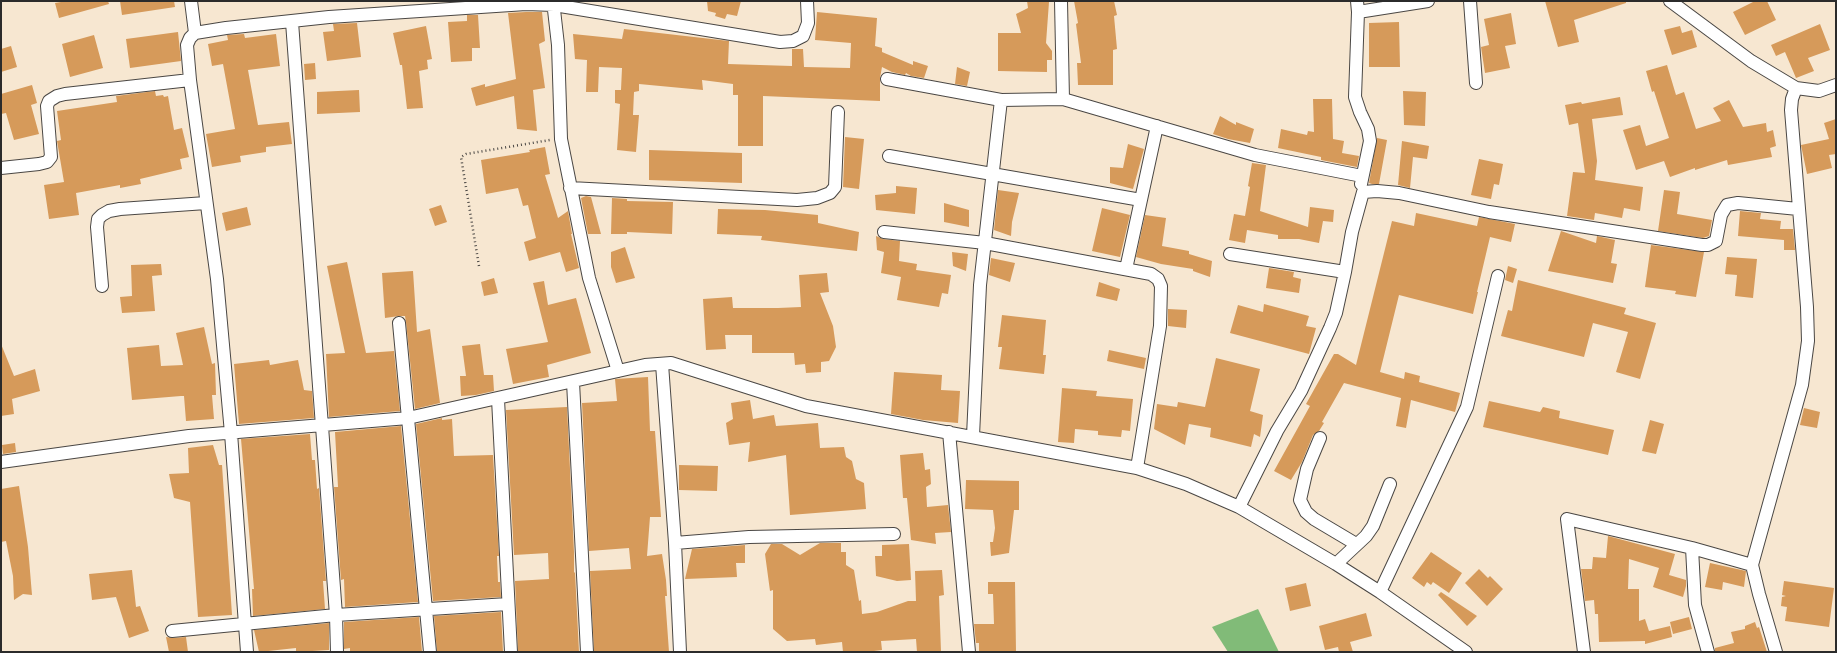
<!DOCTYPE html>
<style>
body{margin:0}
#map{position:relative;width:1837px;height:653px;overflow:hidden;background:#f7e7d1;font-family:Caveat,sans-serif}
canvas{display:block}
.frame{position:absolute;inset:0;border:2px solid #2b2b2b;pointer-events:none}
</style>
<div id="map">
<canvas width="1837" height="653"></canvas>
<div class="frame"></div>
</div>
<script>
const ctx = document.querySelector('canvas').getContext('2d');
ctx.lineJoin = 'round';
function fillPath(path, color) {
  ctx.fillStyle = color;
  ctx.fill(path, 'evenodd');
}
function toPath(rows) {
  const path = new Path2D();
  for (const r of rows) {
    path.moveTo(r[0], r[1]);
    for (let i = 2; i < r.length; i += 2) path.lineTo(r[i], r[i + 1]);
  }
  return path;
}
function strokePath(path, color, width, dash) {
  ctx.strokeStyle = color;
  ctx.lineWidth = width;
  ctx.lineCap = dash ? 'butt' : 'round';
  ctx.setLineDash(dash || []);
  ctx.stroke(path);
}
fillPath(toPath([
 [1258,609,1279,652,1228,652,1212,627]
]), '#81bb78');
fillPath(toPath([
 [67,1,108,1,109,4,59,18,55,3],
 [120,1,174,1,175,7,122,15],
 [707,1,741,1,737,16,727,14,725,19,715,16,716,13,708,11],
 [1027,1,1049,2,1046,43,1052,51,1052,60,1047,60,1047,72,998,71,998,33,1021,33,1016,14,1028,8],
 [1074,1,1114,1,1117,15,1114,16,1117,49,1113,50,1113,85,1078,85,1077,63,1081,63,1076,24,1078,23],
 [1545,1,1626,1,1626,3,1574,20,1579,42,1558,47],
 [1755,1,1767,1,1776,20,1745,35,1733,12],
 [526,12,542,12,545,41,539,44,545,88,533,90,537,131,517,129,514,96,476,106,471,88,485,84,485,87,516,79,508,13],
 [817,12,877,18,875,46,882,48,882,52,913,65,913,61,928,66,924,78,911,76,906,73,905,75,892,72,882,67,880,78,880,101,763,96,763,146,738,146,738,95,733,95,733,84,702,80,703,90,639,84,639,91,634,92,633,115,639,115,636,152,617,150,620,104,615,103,615,90,621,90,622,68,599,67,598,92,586,92,587,60,575,59,573,34,622,39,624,29,729,41,728,64,792,66,792,49,803,49,804,67,850,68,851,43,815,40],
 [1511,13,1516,44,1505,46,1510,68,1485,73,1481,47,1489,45,1484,19],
 [467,15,478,15,480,48,472,48,472,61,451,62,448,22,467,21],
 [1399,22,1400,67,1369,67,1369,23],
 [357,23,361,57,327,61,323,32,334,31,333,24],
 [1820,24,1830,50,1808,58,1814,71,1796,78,1785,52,1776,56,1771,45],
 [426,26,432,59,427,60,428,69,419,71,423,108,407,109,402,65,400,65,393,33],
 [1680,26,1682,33,1692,30,1697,47,1672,55,1664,30],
 [178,32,181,61,130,68,126,39],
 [244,34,245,38,276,34,280,66,248,70,258,125,289,122,292,144,266,147,266,152,240,156,241,162,212,167,206,134,235,129,223,64,212,66,208,44,228,40,227,35],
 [94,35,103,68,70,77,62,44],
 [11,46,17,67,1,72,1,49],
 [315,63,316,79,305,80,304,64],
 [1667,65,1676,95,1684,92,1696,129,1721,121,1713,108,1729,100,1743,127,1766,123,1767,132,1773,130,1776,146,1770,148,1772,157,1728,165,1727,160,1695,170,1695,168,1670,177,1664,161,1636,170,1623,130,1640,125,1646,146,1669,138,1654,91,1652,92,1646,71],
 [957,67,970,72,967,86,955,84],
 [32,85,37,103,31,105,39,134,14,140,6,113,1,114,1,94],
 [359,90,360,112,317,114,317,92],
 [155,91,156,96,163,95,164,97,168,96,174,130,182,128,189,157,180,159,182,169,140,179,141,184,120,188,120,185,76,193,79,215,49,219,44,185,64,182,57,141,61,140,57,111,117,102,116,96],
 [1403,91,1426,92,1425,126,1404,125],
 [1620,97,1623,115,1592,119,1597,161,1595,180,1643,187,1640,211,1624,208,1622,218,1595,213,1594,220,1567,216,1573,172,1585,173,1578,123,1569,125,1565,105,1581,102,1582,104],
 [1313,99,1332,99,1333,139,1344,141,1342,153,1359,156,1357,167,1321,160,1321,157,1278,148,1281,129,1307,135,1308,131,1314,132],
 [1220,116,1236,125,1236,122,1254,129,1250,143,1228,139,1213,134],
 [1836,119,1836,154,1829,155,1832,168,1807,174,1801,145,1829,139,1824,123],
 [845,137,864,139,859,189,843,187],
 [1377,138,1387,140,1379,184,1372,184,1369,183],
 [1402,141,1429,146,1427,159,1413,157,1410,188,1398,185],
 [1128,144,1144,149,1133,189,1110,183,1110,167,1123,168],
 [545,147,550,174,545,175,558,218,568,211,572,234,571,234,579,268,566,272,560,252,529,261,524,242,536,238,528,205,523,206,518,188,486,194,481,160,530,152,529,150],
 [649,150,742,153,742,183,649,180],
 [1479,159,1503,164,1499,185,1494,184,1491,199,1471,195],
 [1252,163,1266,165,1260,211,1308,227,1310,207,1334,210,1333,222,1323,221,1319,243,1299,239,1278,239,1278,235,1247,230,1245,243,1229,240,1234,214,1245,216,1250,187,1248,186],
 [896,186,917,188,915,214,876,210,875,195,896,193],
 [998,190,1019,193,1012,222,1011,236,994,230],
 [1664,190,1680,192,1677,214,1712,220,1709,236,1703,238,1658,231],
 [586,196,591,197,601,234,588,234,581,198],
 [612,198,627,199,627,201,673,202,672,234,627,232,627,234,611,234],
 [944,203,969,210,969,227,944,222],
 [441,205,447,222,435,226,429,209],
 [247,207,251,225,226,231,222,213],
 [1102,208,1130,215,1120,257,1092,251],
 [718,209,765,210,818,215,818,223,859,232,857,251,761,240,762,236,717,234],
 [1740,211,1761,213,1760,219,1781,221,1780,229,1793,229,1795,250,1784,250,1784,240,1738,236],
 [1416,213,1477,226,1479,217,1515,224,1511,242,1490,237,1477,292,1478,292,1473,314,1399,295,1380,372,1404,379,1405,372,1420,376,1419,382,1460,393,1455,412,1411,400,1406,428,1396,426,1401,398,1344,383,1322,422,1324,423,1319,431,1313,435,1302,462,1291,480,1274,471,1310,406,1306,404,1334,354,1338,354,1356,365,1392,221,1414,226],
 [1145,215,1166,218,1162,246,1189,251,1189,254,1212,261,1210,277,1193,271,1193,269,1161,264,1136,257],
 [1561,231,1596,243,1597,236,1615,240,1611,263,1617,264,1613,283,1548,271],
 [876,236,883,239,900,241,899,261,917,264,916,270,951,275,948,294,942,293,939,307,897,300,901,277,881,273,884,252,877,250],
 [1651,245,1704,252,1696,297,1675,294,1676,291,1645,287],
 [625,247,635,278,616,283,611,267,611,252],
 [952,252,968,254,966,271,953,266],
 [1727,257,1757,259,1753,298,1735,296,1737,275,1725,274],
 [991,258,1015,263,1010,282,989,275],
 [347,262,366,353,394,351,400,411,329,417,326,354,345,353,327,266],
 [161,264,162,275,152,276,155,311,122,313,120,297,132,296,131,265],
 [1508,266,1517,269,1513,283,1505,280],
 [1269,268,1294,272,1293,277,1301,279,1299,293,1266,288],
 [413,271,417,332,430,329,440,403,415,409,406,322,405,316,399,316,385,318,382,273],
 [827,273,829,292,820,293,833,326,836,347,829,361,821,362,821,372,806,373,805,364,795,365,794,353,752,353,752,335,725,335,726,349,706,350,703,299,732,297,733,308,778,308,801,307,799,275],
 [494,278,498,293,484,296,481,282],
 [1518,280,1626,308,1624,314,1656,323,1640,379,1616,372,1628,332,1593,323,1584,357,1501,336,1508,310,1512,311],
 [544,281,548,305,576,298,591,353,547,365,549,377,513,384,506,349,548,342,533,283],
 [1099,282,1120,289,1117,301,1096,296],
 [1264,304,1309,316,1306,326,1316,328,1309,354,1230,333,1238,305,1263,312],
 [1168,309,1187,310,1186,328,1168,326],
 [1002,315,1046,320,1043,355,1046,355,1044,374,999,369,1002,347,998,347],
 [204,327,212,364,215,363,216,395,212,395,214,419,186,421,184,396,181,396,132,400,127,348,159,345,161,366,183,365,176,333],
 [1,344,14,376,35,369,40,391,12,399,14,414,1,416],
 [480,344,484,375,493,375,494,391,476,395,461,396,460,376,466,376,462,346],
 [1109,350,1146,358,1144,369,1107,361],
 [1216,358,1260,369,1250,411,1263,415,1260,437,1254,434,1251,447,1210,437,1211,428,1189,424,1185,445,1154,429,1157,404,1177,407,1178,402,1205,407],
 [269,360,270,365,298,360,304,390,312,391,314,418,239,424,234,364],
 [894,372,942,375,941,390,960,391,958,423,923,420,891,414],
 [648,377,650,431,655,431,661,517,650,517,647,556,662,554,666,580,667,596,665,596,669,652,594,652,590,571,631,569,629,548,589,551,582,403,617,401,615,379],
 [1062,388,1097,391,1096,396,1133,399,1130,431,1122,430,1121,437,1098,435,1098,431,1075,429,1074,443,1058,442],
 [750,400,753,419,774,415,776,426,818,423,820,448,844,447,846,457,852,461,856,479,864,483,866,509,790,515,786,455,748,462,750,442,729,445,726,423,733,419,731,403],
 [1489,401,1540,412,1543,407,1560,411,1559,418,1614,430,1608,455,1483,427],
 [567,407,574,552,574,573,575,572,579,652,518,652,515,581,549,579,548,553,514,555,506,410],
 [1804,408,1820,412,1817,428,1800,425],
 [442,418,442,420,452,419,454,456,493,455,499,556,497,556,498,582,500,582,501,597,433,601,416,424],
 [1650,420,1664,424,1656,454,1642,451],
 [401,426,418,602,345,607,344,579,341,580,334,487,338,487,335,432],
 [310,434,312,460,315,460,317,489,319,488,326,581,323,581,325,609,253,616,252,589,254,589,251,554,241,439],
 [15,443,16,452,3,454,2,445],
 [213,445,219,465,222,465,232,615,198,617,190,502,174,498,169,474,189,473,188,448],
 [923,453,925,470,930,469,931,484,926,487,927,507,948,505,951,532,935,533,936,544,911,540,907,498,903,498,900,455],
 [679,465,718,466,717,491,679,490],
 [966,480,1019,481,1019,510,1014,510,1009,553,991,556,990,542,993,542,995,528,993,510,965,509],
 [19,486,28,547,32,595,23,594,14,600,13,576,6,541,1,542,1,489],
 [1608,536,1675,554,1669,575,1686,580,1686,586,1683,597,1653,587,1659,568,1629,559,1628,589,1639,589,1639,621,1645,619,1649,631,1670,626,1672,637,1645,644,1645,641,1599,642,1598,614,1595,614,1594,600,1585,601,1581,569,1592,569,1593,557,1606,558],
 [820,543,841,543,841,552,846,552,846,565,854,570,859,601,861,600,862,614,877,612,908,601,916,601,915,571,942,570,944,595,939,596,941,652,917,652,916,639,881,641,882,650,866,652,843,652,842,642,816,645,815,639,787,641,773,629,773,590,770,591,765,554,771,544,782,544,800,555],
 [909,544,911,580,897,581,876,576,875,556,882,556,882,545],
 [745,545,745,563,736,563,737,577,685,579,692,549],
 [1431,552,1462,573,1449,593,1433,582,1431,585,1427,582,1424,587,1412,578],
 [1710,563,1746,571,1744,587,1723,582,1722,590,1705,587],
 [1479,569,1488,578,1490,576,1503,589,1487,606,1465,583],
 [132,570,136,607,140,606,149,631,129,638,116,597,92,600,89,574],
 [1784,581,1834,588,1829,627,1785,621,1787,607,1781,606,1782,597,1786,596,1782,595],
 [988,582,1015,582,1016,652,979,652,979,643,976,643,974,624,994,624,993,594,988,594],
 [1306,583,1311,606,1290,611,1285,588],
 [1441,592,1477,616,1467,626,1438,595],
 [501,612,503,652,437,652,434,616],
 [1366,613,1372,636,1350,642,1353,652,1339,652,1338,647,1325,650,1319,626],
 [419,617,422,652,350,652,350,648,344,649,344,622],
 [1689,617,1692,629,1673,634,1670,622],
 [1755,622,1757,628,1759,627,1767,652,1715,652,1715,648,1734,643,1731,632,1745,629,1745,626],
 [329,623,329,650,296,652,296,648,259,652,254,630],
 [166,637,173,638,186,637,188,652,169,652]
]), '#d69a5a');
const street = toPath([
 [191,1,195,33],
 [553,1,558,45,561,139,589,278,618,371],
 [1061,1,1063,99],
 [1357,1,1358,12,1355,97,1360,112,1368,129,1370,141,1361,184],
 [1470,1,1476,83],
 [1670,1,1751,61,1796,88,1819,91,1836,85],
 [1358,12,1428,1],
 [292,22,336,615,337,652],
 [887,79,1001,100,1063,99,1255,155,1362,176],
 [889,156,1141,200],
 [1,168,39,164,47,162,51,157,47,106,49,101,57,96,65,94,190,80],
 [570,188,797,200,817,198,830,193,835,187,838,112],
 [884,232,985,243,1151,274,1158,279,1161,286,1160,326,1137,468],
 [1230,254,1345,272],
 [1126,269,1157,126],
 [102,286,97,227,98,219,102,215,109,211,120,209,206,203],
 [399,323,430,652],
 [662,364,675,543,680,652],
 [573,382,587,652],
 [498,399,511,652],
 [949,432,969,652],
 [973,436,980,285,1001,100],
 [1320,438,1307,469,1300,500,1306,512,1314,519,1356,544],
 [1,462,189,436,408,418,645,365,671,363,806,406,1137,468,1186,484,1239,507,1336,564,1380,592,1466,652],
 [1239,507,1277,431,1301,391,1330,328,1336,313,1345,272,1352,232,1363,192,1377,191,1399,193,1489,212,1702,245,1708,245,1716,241,1721,215,1727,205,1738,203,1798,209],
 [675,543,749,537,894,534],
 [1692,548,1695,605,1708,652],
 [1336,564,1366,536,1373,526,1390,484],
 [1380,592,1467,407,1498,276],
 [172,631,336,615,508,604],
 [247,652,231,433,217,279,190,80,187,45,190,38,195,33,226,28,329,17,526,4,554,5,780,42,793,41,803,36,808,23,807,1],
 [1584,652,1567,519,1692,548,1752,565],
 [1776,652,1759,594,1752,565,1802,385,1808,341,1807,307,1791,110,1792,99,1796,88]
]);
strokePath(street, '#4a4744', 14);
strokePath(toPath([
 [479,266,461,157,466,154,550,140]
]), '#4a4744', 2.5, [1, 3]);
strokePath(street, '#fff', 12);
</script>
